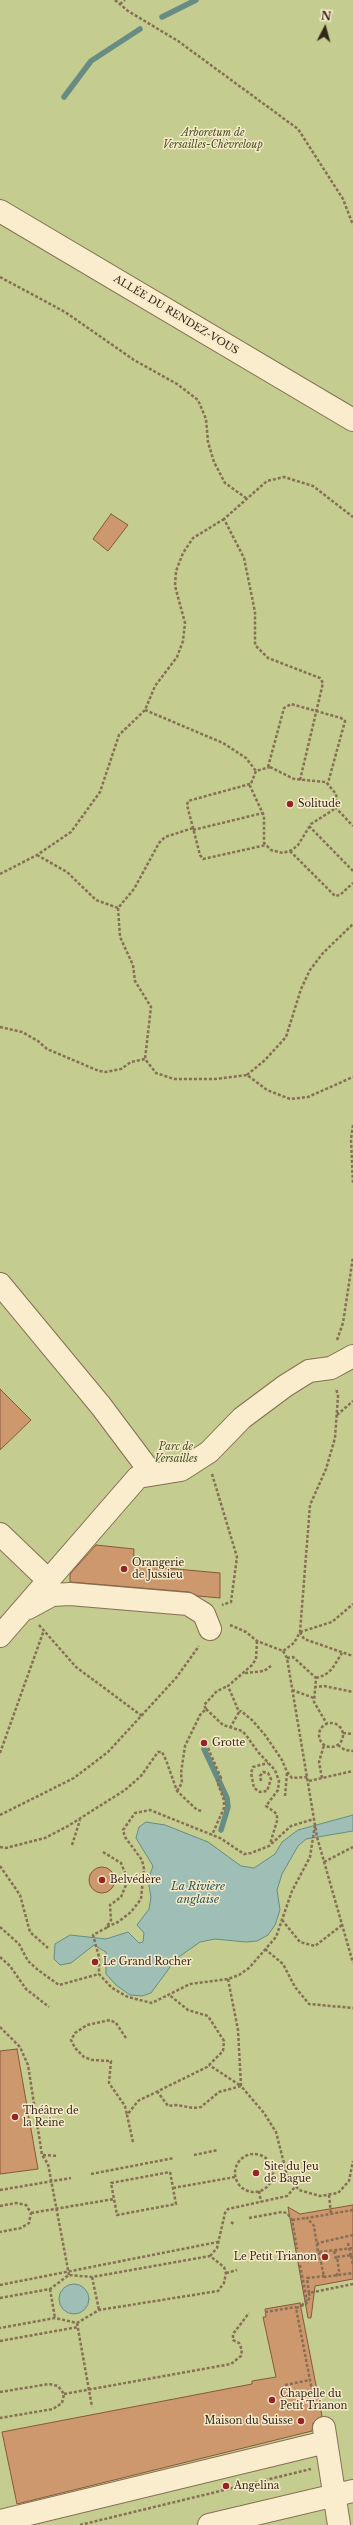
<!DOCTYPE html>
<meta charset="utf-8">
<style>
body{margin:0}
#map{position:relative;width:353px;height:2525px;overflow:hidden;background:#efe0bb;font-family:"Libre Baskerville",serif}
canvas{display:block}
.north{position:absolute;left:305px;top:8px;width:40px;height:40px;-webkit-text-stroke:3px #f6eaca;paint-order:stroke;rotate:6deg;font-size:11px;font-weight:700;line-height:16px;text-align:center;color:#34271a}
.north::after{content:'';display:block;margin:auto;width:14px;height:18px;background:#34271a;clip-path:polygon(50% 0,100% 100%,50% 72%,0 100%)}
</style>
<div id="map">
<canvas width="353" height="2525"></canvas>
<div class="north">N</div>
</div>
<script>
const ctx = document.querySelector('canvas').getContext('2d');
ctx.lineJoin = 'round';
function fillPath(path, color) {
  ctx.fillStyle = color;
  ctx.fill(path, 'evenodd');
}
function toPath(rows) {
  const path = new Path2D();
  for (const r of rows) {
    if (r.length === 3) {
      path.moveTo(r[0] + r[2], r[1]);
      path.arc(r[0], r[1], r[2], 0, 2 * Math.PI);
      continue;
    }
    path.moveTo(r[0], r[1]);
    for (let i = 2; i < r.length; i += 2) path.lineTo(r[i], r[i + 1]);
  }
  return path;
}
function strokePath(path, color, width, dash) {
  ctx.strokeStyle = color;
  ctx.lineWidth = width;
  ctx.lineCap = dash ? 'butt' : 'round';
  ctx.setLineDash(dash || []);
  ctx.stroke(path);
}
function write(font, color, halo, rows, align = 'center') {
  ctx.font = font + ' "Libre Baskerville",serif';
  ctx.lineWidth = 3;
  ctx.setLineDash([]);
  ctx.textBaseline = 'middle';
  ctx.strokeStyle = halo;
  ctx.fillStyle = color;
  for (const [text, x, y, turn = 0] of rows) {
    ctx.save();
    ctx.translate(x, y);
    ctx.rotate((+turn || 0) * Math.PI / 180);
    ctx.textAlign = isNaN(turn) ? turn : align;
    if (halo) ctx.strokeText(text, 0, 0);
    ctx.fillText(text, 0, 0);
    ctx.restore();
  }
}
fillPath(toPath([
 [0,0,353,0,353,2525,0,2525]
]), '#c4cc8f');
const water = toPath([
 [353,1815,353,1831,306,1839,298,1846,282,1874,277,1890,280,1910,275,1925,268,1935,257,1941,246,1942,215,1939,200,1942,176,1959,151,1993,142,1996,130,1995,116,1985,106,1974,106,1952,94,1945,71,1963,60,1965,54,1959,55,1944,70,1935,106,1939,128,1932,139,1943,143,1942,144,1933,137,1925,149,1909,151,1897,148,1880,153,1866,136,1838,139,1827,146,1822,165,1825,208,1842,241,1866,254,1868,275,1854,282,1842,298,1830,353,1815],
 [74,2299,15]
]);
fillPath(water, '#9fbfb6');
strokePath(water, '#678c84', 1);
strokePath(toPath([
 [162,17,196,0],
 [64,97,91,61,140,29],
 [204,1749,227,1798,228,1807,221,1830]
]), '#678c84', 5.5);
const building = toPath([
 [111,514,128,525,108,551,93,539,111,514],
 [0,1389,31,1420,0,1450,0,1389],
 [96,1545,134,1549,133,1565,220,1573,220,1598,198,1596,189,1592,70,1582,70,1574,96,1545],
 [102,1880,13],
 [17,2049,38,2169,0,2174,0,2051,17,2049],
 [353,2205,353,2279,315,2286,311,2318,308,2318,288,2207,300,2214,353,2205],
 [300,2303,322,2416,313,2423,312,2431,17,2504,2,2432,252,2384,252,2381,276,2377,263,2317,266,2317,265,2309,300,2303]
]);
fillPath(building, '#ce986f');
strokePath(building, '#85593a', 1);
const minor = toPath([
 [0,211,353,420],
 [0,1284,101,1406,152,1474],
 [0,1534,48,1580],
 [28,1608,52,1595,70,1594,188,1604,204,1614,210,1629],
 [0,1636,138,1477,181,1470,209,1452,242,1418,285,1386,309,1371,331,1368,353,1356],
 [324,2428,339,2525],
 [0,2521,326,2442],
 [209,2525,353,2491]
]);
strokePath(minor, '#866f54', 24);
strokePath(toPath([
 [115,0,128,11,178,41,298,129,343,199,353,225],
 [120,4,125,0],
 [0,277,65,312,134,360,177,384,198,400,206,419,208,442,214,462,225,483,246,498],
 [145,710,223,743,246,758,256,771],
 [268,767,284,708,291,704,341,718,345,721,328,783],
 [270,767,294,779,326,782,336,794,337,801,333,810,311,824,298,845,292,850,283,853,271,850,264,843,264,816,250,786,256,771,270,767],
 [300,780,323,683,320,678,268,658,255,645,255,612,244,558,224,519,267,481,284,477,313,486,353,517],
 [250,784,188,801,187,805,193,828,200,855,203,859,266,845],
 [335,807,353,826],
 [309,826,353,871],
 [193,830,263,813],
 [290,851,335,896,340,895,353,883],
 [37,855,67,872,96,900,118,908,134,889,159,843,165,837,193,828],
 [0,874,37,855,71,832,100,792,119,735,145,710,155,686,177,657,183,641,185,623,175,586,176,571,183,553,193,538,224,519],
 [118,908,120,937,133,965,135,981,151,1007,145,1059],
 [0,1027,22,1032,38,1041,47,1049,99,1071,106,1072,121,1069,131,1062,145,1059,156,1073,174,1079,215,1079,247,1075,267,1090,290,1099,308,1097,353,1077],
 [247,1075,265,1060,286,1037,301,989,310,970,323,953,353,924],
 [353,1125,351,1139,353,1183],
 [337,1340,343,1323,353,1257],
 [337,1415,353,1401],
 [212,1474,237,1557,231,1602,222,1605],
 [39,1625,76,1667,142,1716],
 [230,1625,246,1632,257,1641,283,1651,294,1643,300,1632,310,1505,326,1469,335,1438,338,1396,336,1388],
 [300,1632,332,1622,353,1604],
 [300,1632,304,1639,353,1656],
 [257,1641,256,1659,252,1665,228,1686,239,1712,241,1711,252,1720,265,1735,282,1760,287,1772,292,1778,308,1777],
 [283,1651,287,1658,317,1837,353,1963],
 [287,1658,293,1657,316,1678,314,1702,327,1724],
 [245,1673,264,1671,271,1666],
 [316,1678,325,1675,332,1669,342,1653],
 [314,1687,324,1686,353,1692],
 [292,1690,314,1698],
 [206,1709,223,1725,242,1731,246,1735,258,1752,275,1770,279,1781,278,1790,266,1806,277,1814,277,1821,270,1844],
 [331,1735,12],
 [230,1728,239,1712],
 [343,1733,353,1734],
 [338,1745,345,1750,353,1751],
 [208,1748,221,1778,217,1781,224,1800,224,1808,212,1835],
 [0,1753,44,1630],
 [322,1778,319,1762,324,1745],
 [261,1781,260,1776,263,1772,268,1773,271,1779,267,1791,260,1792,254,1788,251,1773,253,1767,268,1763],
 [309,1781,353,1771],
 [177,1791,182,1783,181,1773,185,1746,200,1715,206,1709,204,1705,217,1691,228,1686],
 [285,1796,287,1773],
 [0,1815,74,1778,108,1752,176,1678,199,1646],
 [72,1845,80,1820],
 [0,1847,6,1848,45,1838,68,1826,125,1790,141,1776,158,1752,162,1752,166,1760,177,1791,197,1810,203,1811],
 [103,1852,121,1863,128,1880,121,1897,110,1905,111,1920,106,1928,93,1935,99,1957,99,1974,112,1988,128,1997,152,2003,190,1984,228,1979,239,1975,249,1968,276,1937,292,1891,310,1857,315,1825],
 [324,1862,353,1847],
 [0,1866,20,1895,30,1932,48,1948],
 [282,1920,300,1942,315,1946,342,1925],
 [0,1927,19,1944,28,1961,38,1970,59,1985,99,1974],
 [107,1927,118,1922,131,1912,141,1899,144,1869,142,1860,125,1837,123,1830,135,1813,150,1810,220,1838,244,1854,251,1853,269,1846,291,1826,314,1819],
 [265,1949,283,1964,295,1987,309,2004,353,2008],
 [0,1957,10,1966,26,1989,49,2007],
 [228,1979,238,2030,241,2086,264,2113,276,2132,287,2175,299,2190,320,2196,338,2193,349,2181,353,2161],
 [0,2027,20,2047,28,2065,42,2155,48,2164,69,2275],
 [126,2038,116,2023,110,2020,87,2025,75,2033,71,2040,75,2048,84,2057,92,2060,111,2061,109,2083,125,2106,127,2115],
 [157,2091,168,2106,176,2105,194,2108,201,2107,219,2092,241,2086,209,2065],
 [133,2142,127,2115,138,2101,207,2067,223,2051,224,2041,208,2016,188,2010,168,1994],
 [254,2173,19],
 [43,2155,58,2156],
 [194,2155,218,2150],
 [272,2170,286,2167],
 [170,2172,176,2204,117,2215,111,2183,170,2172],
 [91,2174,174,2158],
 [173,2188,235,2177],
 [0,2190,71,2178],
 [259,2191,261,2202],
 [329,2195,331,2214],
 [0,2206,16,2203,26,2205,31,2213,29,2223,21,2228,0,2232],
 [353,2210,307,2218,314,2226,318,2252,353,2248],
 [31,2213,114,2199],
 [249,2218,282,2212,287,2213,292,2220,297,2249],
 [292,2220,306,2218],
 [231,2222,235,2225],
 [348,2243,351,2256],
 [318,2245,318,2243,353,2235],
 [319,2252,324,2277,353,2273],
 [210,2256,217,2248,225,2213,228,2209,287,2196,296,2186],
 [336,2259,334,2251,337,2251],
 [300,2265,306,2296,306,2301,301,2306],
 [226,2273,237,2270],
 [336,2276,339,2271,337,2257,351,2255,353,2265],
 [92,2277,99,2310],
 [0,2285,218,2242],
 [50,2289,55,2318],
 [309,2293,307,2278,325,2276],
 [0,2298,50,2289,69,2275,92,2277,210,2256,224,2267,226,2273,224,2283,218,2291,99,2310,77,2323,55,2318,0,2328],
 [265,2312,296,2307],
 [77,2323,92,2407],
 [0,2341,78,2327],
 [285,2385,310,2380],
 [0,2392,49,2384,58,2386,64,2394,62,2403,53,2409,0,2418],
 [64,2394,231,2364,241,2356,242,2350,239,2343,233,2340,233,2334,249,2313],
 [316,2411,296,2308,306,2304,310,2297,309,2293,353,2284],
 [80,2525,311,2469]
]), '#866f54', 2.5, [3, 2]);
strokePath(minor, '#faedcd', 22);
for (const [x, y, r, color] of [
 [290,804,4,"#962423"],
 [124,1569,4,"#962423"],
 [204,1743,4,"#962423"],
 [102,1880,4,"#962423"],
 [95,1962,4,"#962423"],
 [15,2117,4,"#962423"],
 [256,2173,4,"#962423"],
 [325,2257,4,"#962423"],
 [272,2400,4,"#962423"],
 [301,2421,4,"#962423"],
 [226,2486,4,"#962423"]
]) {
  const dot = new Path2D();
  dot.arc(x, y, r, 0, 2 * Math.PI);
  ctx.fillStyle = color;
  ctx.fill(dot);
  strokePath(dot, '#f6eaca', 1.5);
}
write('italic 10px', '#445120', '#f6eaca', [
 ["Arboretum de",213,133],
 ["Versailles-Chèvreloup",213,145],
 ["Parc de",176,1447],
 ["Versailles",176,1459]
]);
write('10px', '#34271a', '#f6eaca', [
 ["ALLÉE DU RENDEZ-VOUS",176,315,31]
]);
write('10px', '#34271a', '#f6eaca', [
 ["Solitude",298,804],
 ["Orangerie",132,1563],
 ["de Jussieu",132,1575],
 ["Grotte",212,1743],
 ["Belvédère",110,1880],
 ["Le Grand Rocher",103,1962],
 ["Théâtre de",23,2111],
 ["la Reine",23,2123],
 ["Site du Jeu",264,2167],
 ["de Bague",264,2179],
 ["Le Petit Trianon",317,2257,"right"],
 ["Chapelle du",280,2394],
 ["Petit Trianon",280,2406],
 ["Maison du Suisse",293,2421,"right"],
 ["Angelina",234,2486]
], 'left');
write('italic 11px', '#295552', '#f6eaca', [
 ["La Rivière",198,1887],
 ["anglaise",198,1900]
]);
</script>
